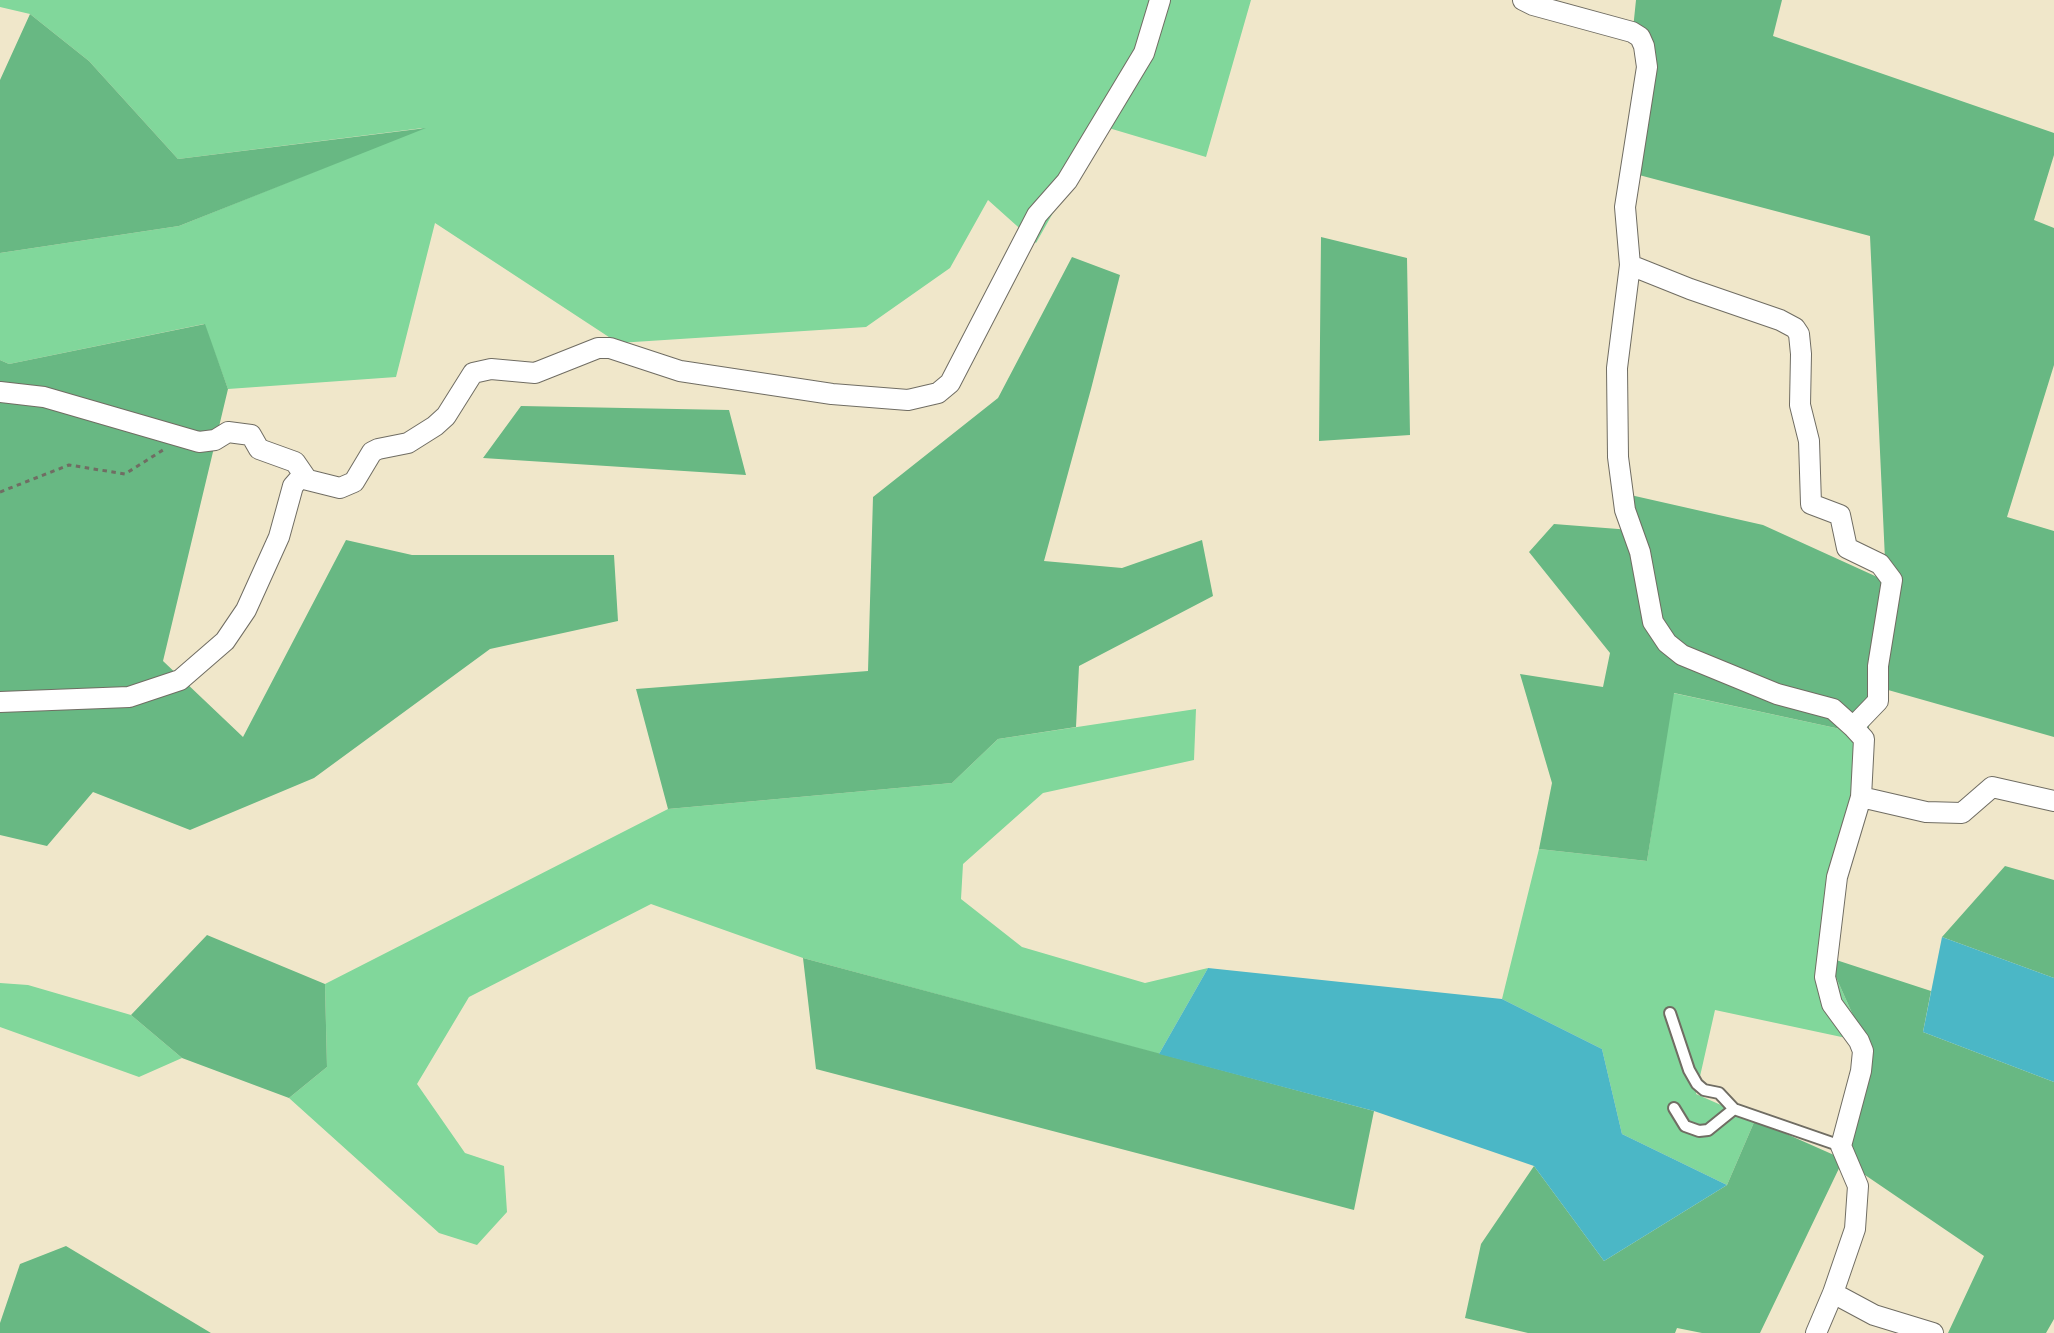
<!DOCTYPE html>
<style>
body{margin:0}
canvas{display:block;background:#f0e7ca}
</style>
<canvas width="2054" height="1333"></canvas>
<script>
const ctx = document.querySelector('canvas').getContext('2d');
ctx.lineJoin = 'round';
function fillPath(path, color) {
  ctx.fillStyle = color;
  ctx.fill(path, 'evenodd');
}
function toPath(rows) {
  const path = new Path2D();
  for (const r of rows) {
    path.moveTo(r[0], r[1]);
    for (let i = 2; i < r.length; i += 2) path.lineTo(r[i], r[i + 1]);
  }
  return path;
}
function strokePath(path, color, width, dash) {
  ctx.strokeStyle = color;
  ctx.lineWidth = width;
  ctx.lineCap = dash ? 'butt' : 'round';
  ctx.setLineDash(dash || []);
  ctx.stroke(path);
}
fillPath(toPath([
 [0,0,1251,0,1206,157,1102,126,1036,243,988,200,950,268,866,327,618,343,435,223,396,377,228,389,204,324,9,364,0,360,0,253,179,226,423,128,178,159,89,61,30,14,0,7],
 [1673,693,1868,735,1827,957,1865,1042,1715,1010,1696,1094,1755,1120,1727,1185,1622,1134,1602,1049,1502,999,1539,849,1647,861],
 [1196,709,1194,760,1043,793,963,864,961,899,1022,947,1145,983,1208,968,1159,1054,803,958,651,904,469,997,417,1084,465,1153,504,1166,507,1212,477,1245,439,1233,289,1098,327,1067,325,984,668,809,952,783,998,739],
 [0,983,28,985,131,1015,182,1058,139,1077,0,1027]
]), '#81d79b');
fillPath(toPath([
 [1636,0,1782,0,1773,36,2054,133,2054,155,2034,220,2054,228,2054,365,2007,517,2054,531,2054,737,1874,686,1868,735,1674,693,1647,861,1539,849,1552,783,1520,674,1603,687,1610,653,1529,552,1554,524,1631,530,1626,494,1763,525,1886,581,1870,236,1639,175,1652,54,1633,29],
 [30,14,89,61,178,159,426,128,179,226,0,253,0,80],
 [1321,237,1407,258,1410,435,1319,441],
 [1072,257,1120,275,1091,389,1044,561,1122,568,1202,540,1213,596,1079,666,1076,727,998,739,952,783,668,809,636,689,868,671,873,497,998,398],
 [205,324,228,389,163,661,243,737,346,540,412,555,614,555,618,621,490,649,314,778,190,830,93,792,47,846,0,835,0,360,9,364],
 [521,406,729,410,746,475,483,458],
 [2005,866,2054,880,2054,978,1942,937],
 [207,935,325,984,327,1067,289,1098,182,1058,131,1015],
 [1827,957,1931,991,1923,1032,2054,1082,2054,1319,2046,1333,1948,1333,1984,1256,1843,1160,1760,1333,1702,1333,1677,1328,1675,1333,1528,1333,1465,1318,1481,1244,1534,1166,1604,1261,1727,1185,1755,1120,1843,1159,1865,1042],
 [803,958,1374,1111,1354,1210,816,1069],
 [66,1246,211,1333,0,1333,0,1323,20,1264]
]), '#68b883');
fillPath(toPath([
 [1942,937,2054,978,2054,1082,1923,1032],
 [1208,968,1502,999,1602,1049,1622,1134,1727,1185,1604,1261,1534,1166,1374,1111,1159,1054]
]), '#4bb7c6');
const lane = toPath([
 [1670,1013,1689,1070,1697,1084,1704,1090,1719,1093,1734,1109,1841,1146],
 [1674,1108,1685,1126,1699,1131,1708,1130,1734,1109]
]);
const street = toPath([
 [1523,0,1533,5,1632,32,1640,37,1644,46,1647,67,1625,207,1630,265,1617,368,1618,457,1625,510,1640,552,1653,622,1667,643,1682,655,1777,694,1833,709,1853,727,1864,739,1861,797,1837,877,1825,977,1832,1004,1859,1041,1863,1051,1861,1071,1841,1146,1858,1186,1855,1229,1833,1293,1816,1333],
 [1630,265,1690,289,1780,320,1795,328,1799,334,1801,354,1800,405,1809,441,1811,504,1840,515,1847,548,1880,564,1892,580,1878,666,1878,701,1853,727],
 [0,392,44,397,199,442,215,440,228,432,251,435,259,449,295,462,306,478],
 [0,702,129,697,180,680,225,641,246,610,279,537,293,486,300,478,340,488,354,482,372,452,378,449,408,443,435,426,446,416,473,373,491,369,535,373,598,348,610,348,680,371,832,394,908,400,938,393,950,383,1037,215,1067,181,1144,53,1160,0],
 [1861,797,1926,812,1962,813,1992,787,2054,801],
 [1833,1293,1874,1315,1933,1333]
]);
strokePath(lane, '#706d63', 14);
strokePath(street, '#706d63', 22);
strokePath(toPath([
 [0,492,69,465,125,474,163,450]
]), '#706d63', 3, [4.5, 4.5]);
strokePath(lane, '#fff', 10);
strokePath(street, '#fff', 20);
</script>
